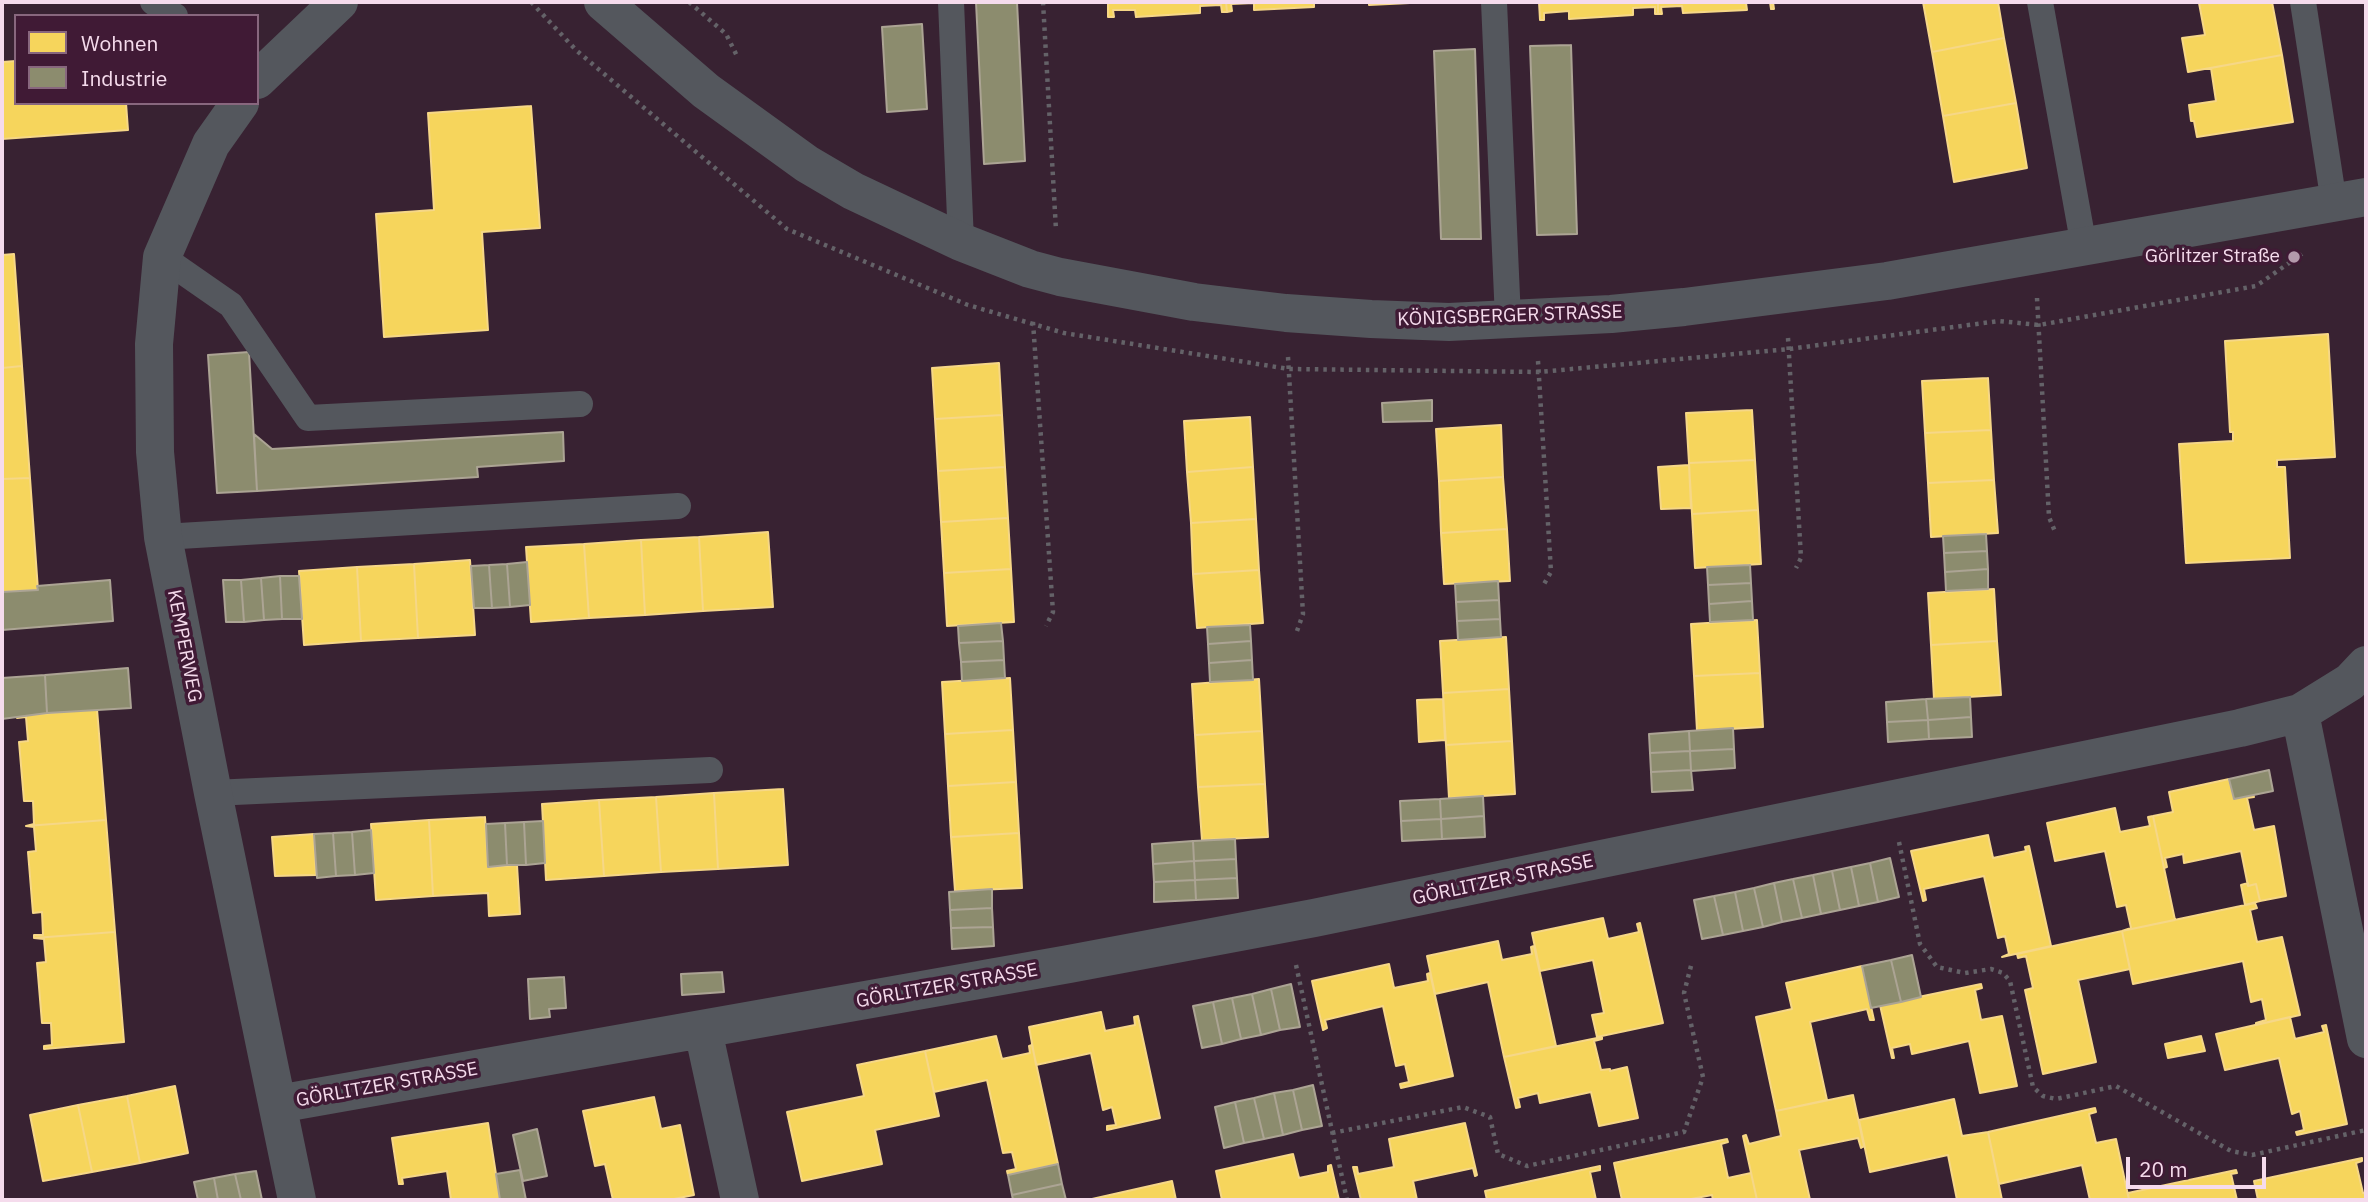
<!DOCTYPE html>
<meta charset="utf-8">
<style>
body{margin:0}
#map{position:relative;width:2368px;height:1202px;overflow:hidden;background:#382232;font-family:"IBM Plex Sans",sans-serif}
canvas{display:block}
.frame{position:absolute;inset:0;border:4px solid #f5dbec;pointer-events:none}
.legend{position:absolute;left:14px;top:14px;width:245px;height:91px;box-sizing:border-box;background:#401a35;border:2px solid #88677e;margin:0;padding:9px 12px;list-style:none;font-size:21px;color:#f5dbec}
.legend li{display:flex;align-items:center;gap:14px;height:35px}
.legend b{width:35px;border:2px solid #88677e}
.scale{position:absolute;left:2126px;top:1157px;width:140px;height:32px;box-sizing:border-box;border:4px solid #f5dbec;border-top:0;padding-left:9px;font-size:21px;line-height:24px;white-space:nowrap;color:#f5dbec;-webkit-text-stroke:5px #401a35;paint-order:stroke}
</style>
<div id="map">
<canvas width="2368" height="1202"></canvas>
<div class="frame"></div>
<ul class="legend">
<li><b style="height:19px;background:#f6d55c"></b>Wohnen</li>
<li><b style="height:19px;background:#8c8c6e"></b>Industrie</li>
</ul>
<div class="scale">20 m</div>
</div>
<script>
const ctx = document.querySelector('canvas').getContext('2d');
ctx.lineJoin = 'round';
function fillPath(path, color) {
  ctx.fillStyle = color;
  ctx.fill(path, 'evenodd');
}
function toPath(rows) {
  const path = new Path2D();
  for (const r of rows) {
    path.moveTo(r[0], r[1]);
    for (let i = 2; i < r.length; i += 2) path.lineTo(r[i], r[i + 1]);
  }
  return path;
}
function strokePath(path, color, width, dash) {
  ctx.strokeStyle = color;
  ctx.lineWidth = width;
  ctx.lineCap = dash ? 'butt' : 'round';
  ctx.setLineDash(dash || []);
  ctx.stroke(path);
}
function write(font, color, halo, rows, align = 'center') {
  ctx.font = font + ' "IBM Plex Sans",sans-serif';
  ctx.lineWidth = 7;
  ctx.setLineDash([]);
  ctx.textBaseline = 'middle';
  ctx.strokeStyle = halo;
  ctx.fillStyle = color;
  for (const [text, x, y, turn = 0] of rows) {
    ctx.save();
    ctx.translate(x, y);
    ctx.rotate((+turn || 0) * Math.PI / 180);
    ctx.textAlign = isNaN(turn) ? turn : align;
    if (halo) ctx.strokeText(text, 0, 0);
    ctx.fillText(text, 0, 0);
    ctx.restore();
  }
}
const homes = toPath([
 [1108,2,1226,2,1227,12,1222,12,1221,5,1200,6,1200,13,1136,17,1135,10,1113,10,1114,17,1108,17,1108,2],
 [1226,2,1314,2,1314,7,1254,10,1254,3,1231,4,1232,11,1227,12,1226,2],
 [1369,2,1430,2,1369,5,1369,2],
 [1539,2,1658,2,1658,14,1655,14,1655,7,1633,8,1633,15,1569,19,1569,11,1544,13,1544,20,1540,20,1539,2],
 [1658,2,1773,2,1774,9,1771,9,1770,2,1746,3,1747,10,1683,13,1682,6,1661,7,1662,14,1658,14,1658,2],
 [1923,2,1998,2,2004,38,1932,52,1923,2],
 [2208,2,2272,2,2282,55,2188,72,2182,38,2205,35,2199,3,2208,2],
 [2004,38,2016,103,1943,116,1932,52,2004,38],
 [2282,55,2293,122,2197,137,2194,121,2191,121,2189,105,2216,101,2211,68,2282,55],
 [16,61,16,103,126,103,128,130,2,139,2,62,16,61],
 [2016,103,2027,168,1954,182,1943,116,2016,103],
 [531,106,540,228,482,232,488,330,384,337,376,214,434,210,428,113,531,106],
 [14,254,22,366,2,368,2,255,14,254],
 [2328,334,2335,457,2277,460,2277,467,2285,467,2290,558,2186,563,2179,444,2233,441,2233,432,2230,432,2225,341,2328,334],
 [999,363,1002,415,935,419,932,368,999,363],
 [22,366,30,478,2,479,2,368,22,366],
 [1988,378,1991,430,1925,433,1922,381,1988,378],
 [1752,410,1755,460,1689,463,1686,413,1752,410],
 [1002,415,1005,467,938,471,935,419,1002,415],
 [1250,417,1253,467,1187,472,1184,421,1250,417],
 [1501,425,1503,477,1439,481,1436,429,1501,425],
 [1991,430,1994,480,1928,483,1925,433,1991,430],
 [1755,460,1758,510,1692,514,1689,463,1755,460],
 [1689,465,1691,508,1661,509,1658,467,1689,465],
 [1005,467,1008,518,941,522,938,471,1005,467],
 [1253,467,1256,519,1191,523,1187,472,1253,467],
 [1503,477,1507,529,1441,533,1439,481,1503,477],
 [30,478,38,590,2,592,2,479,30,478],
 [1994,480,1998,533,1931,537,1928,483,1994,480],
 [1758,510,1761,564,1695,568,1692,514,1758,510],
 [1008,518,1011,569,944,573,941,522,1008,518],
 [1256,519,1259,570,1193,574,1191,523,1256,519],
 [1507,529,1510,581,1444,584,1441,533,1507,529],
 [768,532,773,607,703,611,699,537,768,532],
 [699,537,703,611,645,615,641,540,699,537],
 [641,540,645,615,589,618,584,544,641,540],
 [584,544,589,618,531,622,526,547,584,544],
 [470,560,475,635,418,638,414,564,470,560],
 [414,564,418,638,361,641,357,567,414,564],
 [357,567,361,641,304,645,299,571,357,567],
 [1011,569,1014,622,947,626,944,573,1011,569],
 [1259,570,1263,623,1197,628,1193,574,1259,570],
 [1994,589,1997,641,1931,645,1928,593,1994,589],
 [1757,620,1760,673,1694,676,1691,624,1757,620],
 [1506,637,1509,689,1443,693,1440,641,1506,637],
 [1997,641,2001,695,1934,699,1931,645,1997,641],
 [1760,673,1763,727,1697,731,1694,676,1760,673],
 [1010,678,1013,730,945,734,942,682,1010,678],
 [1259,679,1262,731,1195,735,1192,684,1259,679],
 [1509,689,1512,741,1446,745,1443,693,1509,689],
 [1443,699,1445,740,1419,742,1417,700,1443,699],
 [97,709,106,820,26,826,34,824,33,801,24,801,19,742,28,741,26,717,17,718,17,716,97,709],
 [1013,730,1016,782,948,786,945,734,1013,730],
 [1262,731,1265,784,1198,787,1195,735,1262,731],
 [1512,741,1515,794,1449,798,1446,745,1512,741],
 [2229,779,2234,799,2253,794,2254,797,2247,798,2254,830,2274,826,2286,896,2260,901,2256,884,2248,886,2241,851,2184,863,2183,854,2165,858,2167,867,2164,868,2153,816,2173,812,2169,792,2229,779],
 [1016,782,1019,833,951,837,948,786,1016,782],
 [1265,784,1268,837,1202,840,1198,787,1265,784],
 [783,789,788,865,718,869,714,793,783,789],
 [714,793,718,869,661,872,656,797,714,793],
 [656,797,661,872,604,876,599,800,656,797],
 [599,800,604,876,546,880,542,804,599,800],
 [2115,808,2120,832,2150,826,2148,817,2153,816,2175,920,2122,931,2131,928,2126,905,2117,907,2105,851,2055,861,2047,823,2115,808],
 [485,817,488,867,517,865,520,914,489,916,488,893,433,896,429,820,485,817],
 [106,820,115,932,34,938,34,935,43,935,42,912,33,913,28,852,36,851,34,827,26,826,106,820],
 [429,820,433,896,376,900,371,824,429,820],
 [1019,833,1022,888,955,891,951,837,1019,833],
 [314,834,316,875,275,876,272,837,314,834],
 [1988,835,1993,858,2026,851,2025,847,2029,846,2051,946,2002,957,2009,954,2005,936,1998,938,1984,876,1924,889,1926,900,1923,901,1911,851,1988,835],
 [2248,883,2248,886,2256,884,2260,901,2245,905,2241,885,2248,883],
 [2255,903,2257,908,2250,910,2257,942,2282,937,2300,1015,2256,1025,2256,1023,2266,1020,2262,999,2251,1002,2243,961,2133,984,2122,931,2255,903],
 [1603,918,1608,939,1639,932,1637,924,1640,923,1663,1023,1597,1037,1592,1015,1604,1013,1593,960,1540,971,1532,933,1603,918],
 [2122,931,2130,969,2078,980,2096,1062,2043,1074,2025,990,2033,988,2026,956,2018,958,2017,954,2122,931],
 [115,932,124,1042,44,1049,44,1046,52,1045,51,1023,42,1023,37,963,46,962,44,939,34,938,115,932],
 [1498,941,1502,960,1532,954,1531,947,1534,946,1556,1046,1504,1057,1488,982,1435,994,1427,956,1498,941],
 [1389,964,1394,988,1428,981,1427,974,1430,973,1453,1076,1401,1088,1400,1084,1409,1082,1405,1064,1396,1066,1383,1006,1325,1020,1327,1028,1323,1030,1312,981,1389,964],
 [1862,966,1874,1020,1870,1020,1867,1009,1810,1022,1827,1100,1776,1111,1756,1017,1792,1009,1786,983,1862,966],
 [1981,984,1982,988,1975,990,1981,1020,2002,1016,2017,1086,1980,1093,1969,1041,1912,1054,1910,1044,1892,1048,1894,1058,1892,1058,1880,1005,1981,984],
 [1101,1012,1105,1031,1135,1025,1134,1017,1138,1016,1160,1118,1107,1130,1107,1126,1116,1125,1112,1107,1103,1110,1091,1053,1036,1065,1029,1027,1101,1012],
 [2290,1017,2295,1039,2324,1032,2322,1026,2326,1025,2347,1124,2297,1135,2296,1132,2304,1130,2300,1111,2292,1114,2279,1058,2225,1070,2216,1034,2290,1017],
 [996,1036,1002,1059,1030,1053,1029,1046,1032,1045,1058,1164,1008,1175,1007,1171,1016,1169,1012,1152,1003,1153,987,1080,934,1092,925,1051,996,1036],
 [2201,1036,2205,1051,2168,1058,2165,1044,2201,1036],
 [1602,1037,1602,1039,1594,1041,1601,1070,1610,1069,1610,1071,1627,1067,1638,1118,1599,1126,1591,1092,1540,1103,1538,1093,1518,1098,1520,1107,1516,1108,1504,1057,1602,1037],
 [925,1051,939,1116,875,1130,882,1164,802,1181,787,1112,864,1096,857,1065,925,1051],
 [175,1086,188,1153,140,1163,127,1096,175,1086],
 [1853,1095,1864,1146,1861,1148,1858,1138,1799,1150,1810,1200,1757,1200,1743,1136,1746,1135,1749,1144,1781,1136,1776,1111,1853,1095],
 [127,1096,140,1163,92,1172,78,1105,127,1096],
 [654,1097,661,1129,680,1125,694,1195,669,1200,613,1200,605,1164,595,1166,583,1111,654,1097],
 [1954,1099,1962,1136,1988,1132,2002,1200,1957,1200,1948,1155,1870,1172,1859,1120,1954,1099],
 [78,1105,92,1172,43,1181,30,1115,78,1105],
 [2095,1108,2096,1112,2089,1114,2096,1143,2116,1139,2129,1200,2090,1200,2082,1165,1999,1184,1988,1132,2095,1108],
 [488,1123,500,1200,451,1200,447,1171,402,1178,403,1184,399,1184,392,1138,488,1123],
 [1465,1123,1477,1175,1475,1176,1473,1168,1413,1181,1417,1200,1361,1200,1353,1167,1357,1167,1358,1174,1394,1167,1389,1139,1465,1123],
 [1727,1139,1728,1142,1721,1144,1728,1178,1751,1173,1757,1200,1713,1200,1712,1195,1686,1200,1622,1200,1614,1163,1727,1139],
 [1293,1154,1299,1178,1328,1172,1328,1166,1331,1165,1339,1200,1222,1200,1216,1171,1293,1154],
 [2362,1158,2362,1161,2356,1163,2363,1193,2366,1193,2366,1200,2258,1200,2254,1181,2362,1158],
 [1600,1166,1600,1170,1590,1172,1596,1200,1487,1200,1485,1191,1600,1166],
 [2236,1170,2237,1173,2231,1174,2237,1200,2129,1200,2128,1193,2236,1170],
 [1172,1181,1176,1200,1092,1200,1092,1199,1172,1181]
]);
fillPath(homes, '#f6d55c');
strokePath(homes, '#f6d787', 2);
const industry = toPath([
 [976,2,1017,2,1025,161,984,164,976,2],
 [922,24,927,109,887,112,882,27,922,24],
 [1571,45,1577,234,1537,235,1530,46,1571,45],
 [1475,49,1481,239,1441,239,1434,51,1475,49],
 [249,352,257,491,217,493,208,355,249,352],
 [1432,400,1432,421,1383,422,1382,403,1432,400],
 [563,432,564,461,477,467,478,477,257,491,254,434,272,449,563,432],
 [1986,534,1987,551,1944,553,1943,536,1986,534],
 [1987,551,1988,569,1945,572,1944,553,1987,551],
 [527,562,530,605,510,607,507,564,527,562],
 [507,564,510,607,492,608,489,565,507,564],
 [489,565,492,608,474,608,471,566,489,565],
 [1750,565,1751,583,1708,585,1707,567,1750,565],
 [1988,569,1988,589,1946,591,1945,572,1988,569],
 [280,576,299,576,302,619,282,619,280,576],
 [280,576,282,619,264,620,261,578,280,576],
 [261,578,264,620,244,622,241,580,261,578],
 [110,580,113,621,2,630,2,592,38,590,37,586,110,580],
 [223,580,241,580,244,622,226,622,223,580],
 [1498,581,1499,600,1456,602,1455,584,1498,581],
 [1751,583,1752,601,1709,604,1708,585,1751,583],
 [1499,600,1500,619,1457,621,1456,602,1499,600],
 [1752,601,1753,620,1710,622,1709,604,1752,601],
 [1500,619,1501,637,1458,640,1457,621,1500,619],
 [1001,623,1003,641,959,643,958,626,1001,623],
 [1250,625,1251,641,1208,644,1207,627,1250,625],
 [1003,641,1004,660,961,662,959,643,1003,641],
 [1251,641,1252,660,1209,663,1208,644,1251,641],
 [1004,660,1005,678,962,681,961,662,1004,660],
 [1252,660,1253,680,1210,682,1209,663,1252,660],
 [128,668,131,708,47,713,45,675,128,668],
 [45,675,47,713,2,719,2,678,45,675],
 [1970,697,1971,717,1928,720,1926,699,1970,697],
 [1926,699,1928,720,1887,722,1886,702,1926,699],
 [1971,717,1972,737,1929,739,1928,720,1971,717],
 [1928,720,1929,739,1888,742,1887,722,1928,720],
 [1733,728,1734,749,1690,751,1689,731,1733,728],
 [1689,731,1690,751,1650,753,1649,734,1689,731],
 [1734,749,1735,768,1691,771,1690,751,1734,749],
 [1690,751,1691,770,1651,772,1650,753,1690,751],
 [1691,770,1693,790,1652,792,1651,772,1691,770],
 [2269,770,2273,791,2234,799,2229,779,2269,770],
 [1483,796,1484,816,1441,819,1440,799,1483,796],
 [1440,799,1441,819,1401,821,1400,801,1440,799],
 [1484,816,1485,837,1442,839,1441,819,1484,816],
 [1441,819,1442,839,1402,841,1401,821,1441,819],
 [543,821,545,863,526,865,524,822,543,821],
 [524,822,526,865,507,865,505,823,524,822],
 [505,823,507,865,488,867,486,824,505,823],
 [371,830,374,873,355,875,352,832,371,830],
 [352,832,355,875,336,876,333,833,352,832],
 [333,833,336,876,317,878,314,834,333,833],
 [1235,839,1236,859,1194,861,1193,841,1235,839],
 [1193,841,1194,861,1153,864,1152,844,1193,841],
 [1890,858,1899,897,1878,902,1870,863,1890,858],
 [1236,859,1237,878,1195,880,1194,861,1236,859],
 [1194,861,1195,880,1154,882,1153,864,1194,861],
 [1870,863,1878,902,1859,906,1851,867,1870,863],
 [1851,867,1859,906,1840,910,1832,871,1851,867],
 [1832,871,1840,910,1821,914,1813,875,1832,871],
 [1813,875,1821,914,1802,918,1793,879,1813,875],
 [1237,878,1238,898,1196,900,1195,880,1237,878],
 [1793,879,1802,918,1782,922,1774,883,1793,879],
 [1195,880,1196,900,1154,902,1154,882,1195,880],
 [1774,883,1782,922,1763,927,1754,888,1774,883],
 [1754,888,1763,927,1743,931,1735,892,1754,888],
 [992,889,992,908,950,910,949,892,992,889],
 [1735,892,1743,931,1723,935,1714,896,1735,892],
 [1714,896,1723,935,1702,939,1694,900,1714,896],
 [992,908,993,927,951,928,950,910,992,908],
 [993,927,994,946,952,949,951,928,993,927],
 [1912,955,1921,997,1901,1002,1891,960,1912,955],
 [1891,960,1901,1002,1871,1008,1862,966,1891,960],
 [722,972,724,992,682,995,681,974,722,972],
 [564,977,566,1008,549,1009,550,1017,530,1019,528,979,564,977],
 [1291,984,1300,1027,1280,1030,1271,989,1291,984],
 [1271,989,1280,1030,1261,1035,1252,994,1271,989],
 [1252,994,1261,1035,1241,1039,1232,998,1252,994],
 [1232,998,1241,1039,1222,1044,1213,1002,1232,998],
 [1213,1002,1222,1044,1202,1048,1193,1006,1213,1002],
 [1313,1085,1322,1126,1302,1130,1293,1090,1313,1085],
 [1293,1090,1302,1130,1283,1135,1274,1093,1293,1090],
 [1274,1093,1283,1135,1264,1139,1254,1098,1274,1093],
 [1254,1098,1264,1139,1244,1143,1235,1102,1254,1098],
 [1235,1102,1244,1143,1224,1148,1215,1107,1235,1102],
 [537,1129,547,1176,523,1181,513,1135,537,1129],
 [1058,1164,1062,1184,1012,1195,1008,1175,1058,1164],
 [520,1170,526,1200,500,1200,496,1174,520,1170],
 [256,1171,262,1200,241,1200,235,1174,256,1171],
 [235,1174,241,1200,218,1200,214,1178,235,1174],
 [214,1178,218,1200,198,1200,194,1182,214,1178],
 [1062,1184,1066,1200,1013,1200,1012,1195,1062,1184]
]);
fillPath(industry, '#8c8c6e');
strokePath(industry, '#aca494', 2);
strokePath(toPath([
 [531,2,576,50,787,229,968,305,1033,324,1064,333,1289,369,1539,372,1789,349,1999,321,2039,325,2256,286,2302,254],
 [689,2,726,34,738,58],
 [1043,2,1056,230],
 [2037,298,2049,517,2056,534],
 [1033,322,1053,612,1046,626],
 [1788,338,1801,558,1796,568],
 [1288,357,1303,614,1297,631],
 [1538,361,1551,572,1544,584],
 [1899,842,1920,944,1937,967,1965,973,1991,969,2003,973,2010,981,2033,1087,2043,1096,2056,1099,2116,1086,2231,1151,2252,1155,2366,1130],
 [1296,965,1347,1200],
 [1332,1133,1463,1107,1490,1117,1498,1154,1527,1166,1684,1132,1703,1077,1684,993,1692,962]
]), '#646268', 4.5, [3.5, 5]);
strokePath(toPath([
 [153,2,175,16],
 [951,2,961,242],
 [1494,2,1508,319],
 [2040,2,2084,247],
 [2303,2,2334,203],
 [162,257,231,305,308,418,580,404],
 [163,537,678,506],
 [213,793,710,770]
]), '#54575d', 26);
strokePath(toPath([
 [257,80,339,2],
 [240,103,211,144,162,257,154,344,155,452,163,537,213,793,297,1200],
 [2300,713,2366,1039],
 [703,1030,740,1200],
 [278,1104,1069,964,1314,918,2240,728,2300,713,2350,682,2366,665]
]), '#54575d', 38);
strokePath(toPath([
 [603,2,706,91,807,164,853,191,961,242,1030,269,1060,277,1194,302,1286,313,1371,319,1449,322,1611,314,1684,307,1887,281,2366,197]
]), '#54575d', 38);
for (const [x, y, r, color] of [
 [2294,257,7,"#b39aab"]
]) {
  const dot = new Path2D();
  dot.arc(x, y, r, 0, 2 * Math.PI);
  ctx.fillStyle = color;
  ctx.fill(dot);
  strokePath(dot, '#401a35', 2.5);
}
write('19px', '#f5dbec', '#401a35', [
 ["Görlitzer Straße",2280,257]
], 'right');
write('19px', '#f5dbec', '#401a35', [
 ["KÖNIGSBERGER STRASSE",1510,316,-2],
 ["KEMPERWEG",184,646,79],
 ["GÖRLITZER STRASSE",1503,880,-12],
 ["GÖRLITZER STRASSE",947,986,-10],
 ["GÖRLITZER STRASSE",387,1085,-10]
]);
</script>
